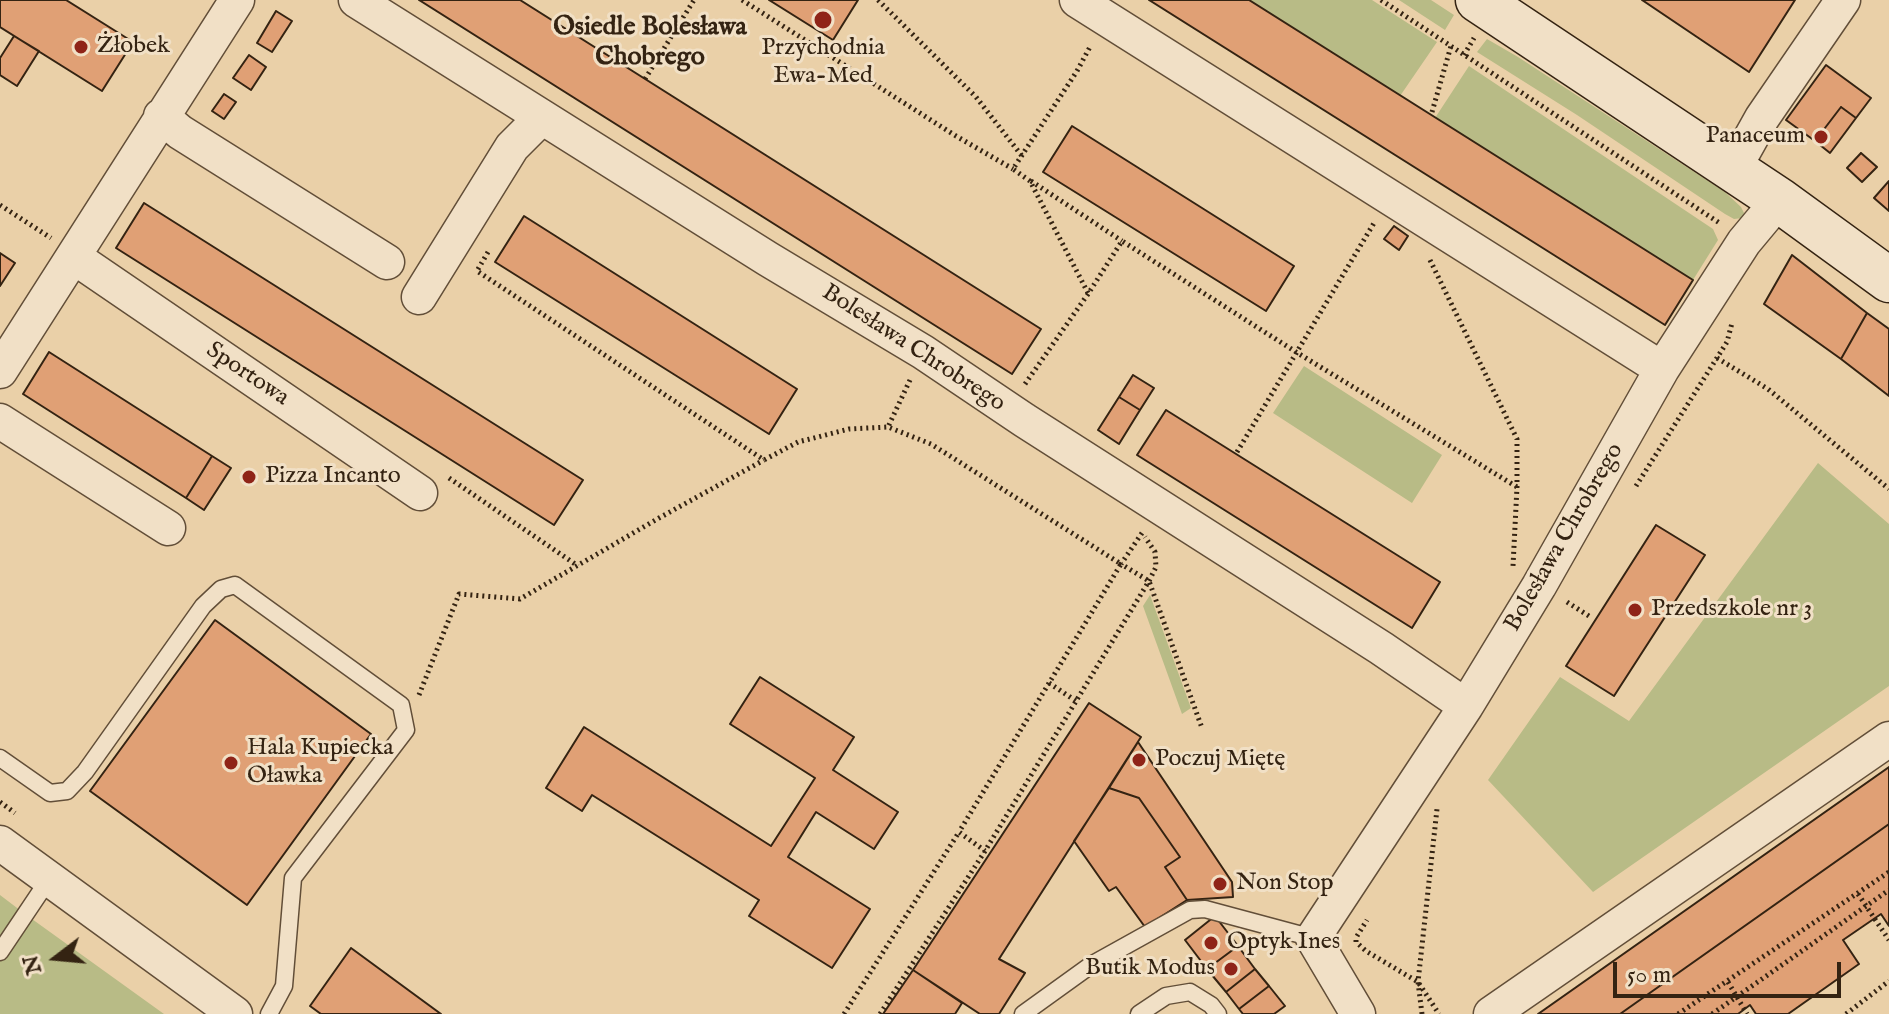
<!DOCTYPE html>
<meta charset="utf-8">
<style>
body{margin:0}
#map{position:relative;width:1889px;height:1014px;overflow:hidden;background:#ead0a8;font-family:"IM FELL English",serif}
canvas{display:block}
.north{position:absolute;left:16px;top:918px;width:80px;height:80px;-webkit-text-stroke:6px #f1e0c6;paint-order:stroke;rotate:254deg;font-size:22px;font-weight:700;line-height:32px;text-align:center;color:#342312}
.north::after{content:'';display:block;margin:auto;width:28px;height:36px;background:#342312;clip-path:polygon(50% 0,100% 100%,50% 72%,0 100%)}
.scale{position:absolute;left:1613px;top:962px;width:228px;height:36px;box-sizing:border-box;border:4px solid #342312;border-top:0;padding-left:10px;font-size:24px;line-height:28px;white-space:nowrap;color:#342312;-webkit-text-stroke:6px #f1e0c6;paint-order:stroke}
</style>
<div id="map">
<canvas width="1889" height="1014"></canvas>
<div class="north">N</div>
<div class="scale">50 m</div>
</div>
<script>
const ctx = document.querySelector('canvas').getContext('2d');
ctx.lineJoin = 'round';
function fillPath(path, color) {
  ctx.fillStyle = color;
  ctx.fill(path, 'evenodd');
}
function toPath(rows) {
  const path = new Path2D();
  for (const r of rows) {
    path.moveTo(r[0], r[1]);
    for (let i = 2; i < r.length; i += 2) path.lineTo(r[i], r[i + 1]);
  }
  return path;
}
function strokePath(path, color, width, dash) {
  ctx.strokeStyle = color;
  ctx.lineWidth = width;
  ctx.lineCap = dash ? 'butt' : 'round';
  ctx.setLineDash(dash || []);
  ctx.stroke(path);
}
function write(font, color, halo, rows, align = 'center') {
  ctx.font = font + ' "IM FELL English",serif';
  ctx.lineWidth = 6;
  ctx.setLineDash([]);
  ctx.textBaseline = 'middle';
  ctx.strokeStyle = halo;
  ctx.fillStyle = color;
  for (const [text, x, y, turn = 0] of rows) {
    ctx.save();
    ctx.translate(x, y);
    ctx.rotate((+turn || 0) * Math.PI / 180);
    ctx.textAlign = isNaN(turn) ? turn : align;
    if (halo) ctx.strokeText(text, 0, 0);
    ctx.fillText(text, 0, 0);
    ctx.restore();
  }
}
fillPath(toPath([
 [1249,0,1372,0,1437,42,1400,96],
 [1399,0,1431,0,1454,15,1445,30],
 [1487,39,1518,57,1725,192,1741,207,1744,213,1743,218,1734,219,1725,214,1577,115,1477,52],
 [1469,66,1713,229,1718,240,1693,280,1435,118],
 [1304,366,1442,455,1412,503,1273,413],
 [1818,463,1889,524,1889,686,1593,892,1488,780,1560,677,1629,721],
 [1150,595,1191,708,1182,714,1143,606],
 [0,895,25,914,164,1014,0,1014]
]), '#b8bb86');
const building = toPath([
 [0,0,66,0,133,42,102,91,0,27,0,0],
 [419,0,520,0,1041,329,1012,374,419,0],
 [769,0,858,0,833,40,769,0],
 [1149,0,1249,0,1693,280,1665,325,1149,0],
 [1642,0,1795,0,1749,72,1642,0],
 [276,11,292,21,272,52,257,43,276,11],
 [14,36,39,51,17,86,0,75,0,58,14,36],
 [249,55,266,67,251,90,233,78,249,55],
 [1826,65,1871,98,1856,118,1841,107,1815,141,1786,120,1826,65],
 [224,94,236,102,224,119,212,111,224,94],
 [1841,107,1856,118,1830,153,1815,141,1841,107],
 [1072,126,1294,266,1266,311,1043,172,1072,126],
 [1861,153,1877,167,1862,182,1847,168,1861,153],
 [1889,181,1889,211,1874,198,1889,181],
 [144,203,583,480,554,525,116,248,144,203],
 [524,216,797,389,769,434,495,262,524,216],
 [1394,226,1408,236,1399,250,1384,239,1394,226],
 [0,253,15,263,0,286,0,253],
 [1792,255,1867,313,1841,359,1764,304,1792,255],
 [1867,313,1889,329,1889,396,1841,359,1867,313],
 [49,352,212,456,186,498,23,394,49,352],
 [1133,375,1154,388,1140,410,1119,397,1133,375],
 [1119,397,1140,410,1119,444,1098,430,1119,397],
 [1166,410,1440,582,1412,628,1137,455,1166,410],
 [212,456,231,468,204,510,186,498,212,456],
 [1656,525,1705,555,1614,696,1566,666,1656,525],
 [215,620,371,734,247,905,90,791,215,620],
 [760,677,854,737,833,770,898,812,874,849,816,812,788,857,870,909,832,968,749,916,759,900,592,795,582,811,546,788,584,727,771,846,815,778,730,724,760,677],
 [1089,703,1141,737,999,959,1025,973,999,1014,980,1014,913,970,1089,703],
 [1138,742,1232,882,1233,897,1187,900,1165,867,1180,857,1139,798,1109,788,1138,742],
 [1889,767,1889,824,1620,1014,1538,1014,1889,767],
 [1109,788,1139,798,1180,857,1165,867,1187,900,1145,927,1116,887,1109,891,1074,841,1109,788],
 [1889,824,1889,926,1881,914,1843,940,1859,964,1788,1014,1756,1014,1750,1005,1738,1014,1620,1014,1889,824],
 [1215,916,1238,946,1207,969,1185,940,1215,916],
 [1238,946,1255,969,1226,992,1207,969,1238,946],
 [351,948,441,1014,321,1014,310,1006,351,948],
 [1255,969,1269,986,1239,1009,1226,992,1255,969],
 [913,970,962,1003,955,1014,883,1014,913,970],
 [1269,986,1285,1006,1274,1014,1243,1014,1239,1009,1269,986]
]);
fillPath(building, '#e0a075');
strokePath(building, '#342312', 2);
const service = toPath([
 [0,758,50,793,67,791,85,772,203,606,221,589,235,585,401,705,406,730,293,878,284,986,269,1014],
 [0,952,49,879],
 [1023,1014,1091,965,1190,910,1205,909,1313,938],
 [1139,1014,1166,996,1190,992,1211,1005,1218,1014]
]);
const minor = toPath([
 [356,0,768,259,923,352,1024,420,1381,648,1466,706],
 [1077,0,1662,369],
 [161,116,180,132,387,262],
 [1733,170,1762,118,1843,0],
 [74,257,420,493],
 [419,297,512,147,541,118],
 [0,371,237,0],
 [0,421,168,528],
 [0,843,235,1014],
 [1358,1014,1313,938,1466,706,1539,586,1662,369,1744,242,1779,200],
 [1491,1014,1889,739]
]);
const secondary = toPath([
 [1478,0,1779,200,1889,280]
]);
strokePath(service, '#624e38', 19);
strokePath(minor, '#624e38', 37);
strokePath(secondary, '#342312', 47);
strokePath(toPath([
 [742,0,956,136,1013,169],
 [878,0,976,97,1022,156],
 [1381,0,1721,224],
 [1464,55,1474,38],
 [645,79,694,0],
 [1432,112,1451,46],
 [1031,181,1122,241],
 [0,205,51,238],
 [488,252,477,271,764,460,798,442,849,429,888,427],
 [1430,260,1517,439,1517,487,1513,566],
 [1088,293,1030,181,1013,169,1077,71,1091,45],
 [1717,358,1768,389,1889,489],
 [910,380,888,427,931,444,1121,564,959,832],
 [1025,384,1088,294,1122,241,1296,352,1517,487],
 [1237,452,1374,223],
 [449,478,578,566],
 [1636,486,1727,342,1732,323],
 [1142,533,1121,564,1149,581,1202,728],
 [1567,602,1592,618],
 [1049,683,1076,701],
 [419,695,459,594,520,599,659,518,764,460],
 [0,802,15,813],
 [1858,894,1889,940],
 [1357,936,1367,920],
 [1356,940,1356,942,1366,951,1418,982,1439,1014],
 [1728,982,1747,1014],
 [844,1014,959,832,985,851],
 [880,1014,985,851,1149,581,1156,567,1155,552,1145,537],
 [1422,1014,1418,982,1437,809],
 [1678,1014,1889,872],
 [1712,1014,1889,890],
 [1846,1014,1889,981]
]), '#342312', 5, [2, 4]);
strokePath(service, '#f1e0c6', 16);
strokePath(minor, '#f1e0c6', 34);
strokePath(secondary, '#f1e0c6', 44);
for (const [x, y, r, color] of [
 [823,20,10,"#8f2418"],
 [81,47,8,"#8f2418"],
 [1821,137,8,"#8f2418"],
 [249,477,8,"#8f2418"],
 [1635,610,8,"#8f2418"],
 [1139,760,8,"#8f2418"],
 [231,763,8,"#8f2418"],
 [1220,884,8,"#8f2418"],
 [1211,943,8,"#8f2418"],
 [1231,969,8,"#8f2418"]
]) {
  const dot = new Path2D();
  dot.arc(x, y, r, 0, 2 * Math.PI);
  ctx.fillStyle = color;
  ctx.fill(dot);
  strokePath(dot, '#f1e0c6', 3);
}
write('24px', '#342312', '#f1e0c6', [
 ["Żłobek",97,47],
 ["Przychodnia",823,49,"center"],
 ["Ewa-Med",823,77,"center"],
 ["Panaceum",1805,137,"right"],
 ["Pizza Incanto",265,477],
 ["Przedszkole nr 3",1651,610],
 ["Hala Kupiecka",247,749],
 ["Oławka",247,777],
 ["Poczuj Miętę",1155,760],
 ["Non Stop",1236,884],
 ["Optyk Ines",1227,943],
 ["Butik Modus",1215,969,"right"]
], 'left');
write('24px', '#342312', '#f1e0c6', [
 ["Bolesława Chrobrego",913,349,33],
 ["Sportowa",247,375,34],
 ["Bolesława Chrobrego",1565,538,-60]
]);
write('bold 26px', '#342312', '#f1e0c6', [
 ["Osiedle Bolesława",650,29],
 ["Chobrego",650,59]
]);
</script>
